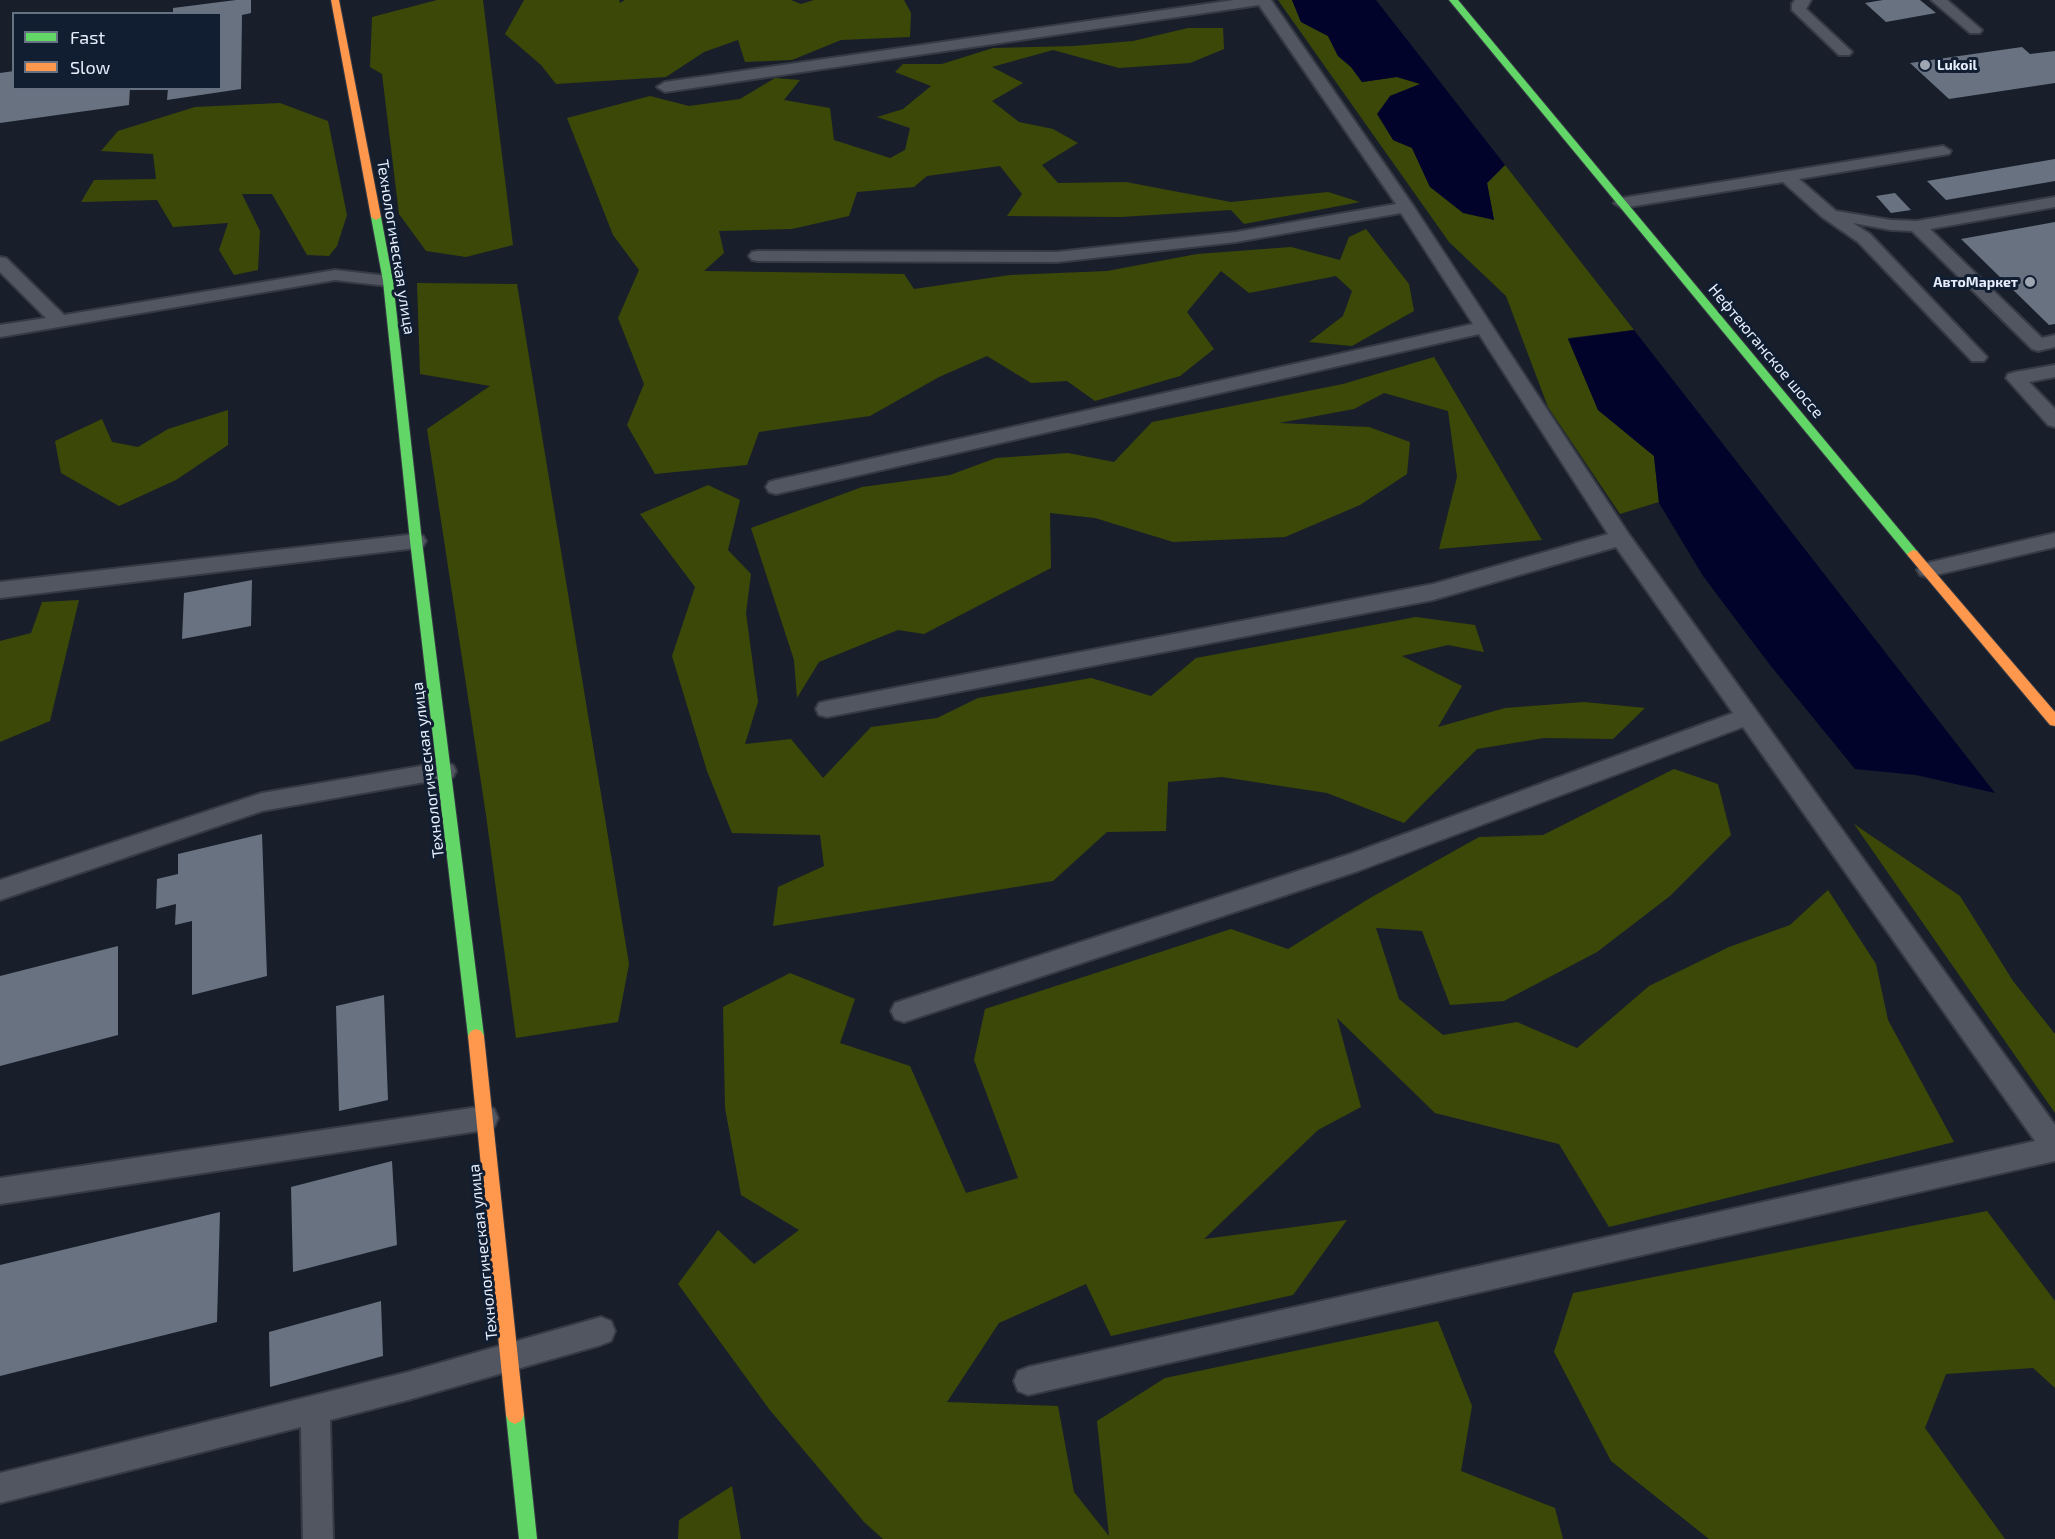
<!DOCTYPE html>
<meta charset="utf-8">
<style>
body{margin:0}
#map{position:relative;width:2055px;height:1539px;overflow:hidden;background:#181f2a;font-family:"Exo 2",sans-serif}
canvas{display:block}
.legend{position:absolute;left:12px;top:12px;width:210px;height:78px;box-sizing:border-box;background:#111d31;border:2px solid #667182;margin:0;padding:8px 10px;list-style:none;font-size:18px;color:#e6eefc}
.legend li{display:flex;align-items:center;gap:12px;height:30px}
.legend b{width:30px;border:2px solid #667182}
</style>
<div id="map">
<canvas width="2055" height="1539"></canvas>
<ul class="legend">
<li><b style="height:8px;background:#63d668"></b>Fast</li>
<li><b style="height:8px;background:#ff974d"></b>Slow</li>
</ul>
</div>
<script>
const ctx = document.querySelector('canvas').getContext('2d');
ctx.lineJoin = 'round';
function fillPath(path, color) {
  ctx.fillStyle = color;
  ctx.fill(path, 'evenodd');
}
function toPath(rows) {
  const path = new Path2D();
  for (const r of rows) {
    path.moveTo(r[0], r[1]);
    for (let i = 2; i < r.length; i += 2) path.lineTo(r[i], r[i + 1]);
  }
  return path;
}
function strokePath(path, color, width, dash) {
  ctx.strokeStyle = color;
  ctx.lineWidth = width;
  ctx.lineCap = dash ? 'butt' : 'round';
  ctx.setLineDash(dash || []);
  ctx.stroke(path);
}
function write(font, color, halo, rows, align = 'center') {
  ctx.font = font + ' "Exo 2",sans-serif';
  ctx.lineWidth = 6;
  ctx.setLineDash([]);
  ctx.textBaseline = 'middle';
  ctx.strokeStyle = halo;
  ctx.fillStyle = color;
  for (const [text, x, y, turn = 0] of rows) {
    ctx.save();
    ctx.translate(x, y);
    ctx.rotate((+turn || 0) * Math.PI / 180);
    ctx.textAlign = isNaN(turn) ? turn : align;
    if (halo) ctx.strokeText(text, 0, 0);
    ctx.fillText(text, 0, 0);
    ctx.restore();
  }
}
fillPath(toPath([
 [437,0,483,0,513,245,466,257,426,251,399,214,382,74,370,67,372,17],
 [524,0,619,0,620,3,625,0,791,0,801,4,814,0,904,0,911,13,910,37,841,40,792,60,745,62,738,40,704,52,666,77,556,84,541,65,505,34],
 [1278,0,1292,0,1301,22,1328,36,1338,56,1351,67,1362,82,1397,77,1421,84,1390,96,1393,140,1412,148,1430,187,1494,220,1487,183,1505,165,1634,330,1568,338,1598,410,1654,456,1659,502,1620,514,1548,407,1506,296,1449,242],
 [1188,28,1223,28,1224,49,1190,63,1119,68,1053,50,992,67,1023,83,992,101,1019,122,1053,129,1078,143,1042,165,1058,183,1126,182,1231,202,1328,192,1360,202,1244,224,1231,210,1121,217,1007,216,1022,194,1000,166,927,176,914,187,857,192,849,216,792,229,719,231,724,253,704,271,904,274,914,289,1010,275,1107,271,1197,254,1291,247,1340,260,1349,237,1366,229,1409,284,1414,311,1352,346,1309,342,1343,316,1352,291,1336,276,1249,293,1221,271,1187,312,1214,349,1180,376,1095,401,1067,381,1031,383,987,356,939,377,870,416,759,432,747,465,655,474,627,425,644,384,618,318,639,270,613,235,567,118,650,96,689,106,740,99,775,78,800,80,784,100,830,108,834,140,890,158,905,150,910,128,877,117,903,109,931,86,895,72,903,64,942,64,993,48,1074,46,1133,41],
 [280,103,328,121,347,215,337,246,329,256,307,255,272,194,242,194,260,231,258,270,234,275,219,250,228,223,173,227,157,200,81,202,94,180,156,179,153,154,101,151,118,131,195,107],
 [417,283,517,284,629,964,618,1022,516,1038,486,815,427,429,490,386,420,374],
 [1434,357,1542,540,1439,549,1457,477,1448,411,1384,393,1354,409,1279,423,1369,427,1410,442,1407,474,1360,505,1285,537,1173,542,1095,518,1050,513,1051,568,924,634,898,630,819,662,797,698,794,660,751,528,862,487,950,475,996,458,1068,453,1114,462,1152,422,1343,384],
 [228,410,228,445,176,480,119,506,61,473,55,441,102,419,112,442,138,447,168,429],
 [708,485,740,500,728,550,751,574,746,613,758,702,745,744,791,739,823,778,871,727,937,718,978,698,1091,678,1151,696,1196,658,1416,617,1475,625,1484,652,1448,645,1402,656,1462,686,1438,727,1505,708,1584,702,1645,708,1613,739,1544,738,1477,749,1404,823,1327,793,1222,777,1168,782,1166,831,1107,832,1053,881,773,926,778,887,824,866,820,835,732,833,707,771,672,656,695,587,640,514],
 [79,600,50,721,0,742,0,641,31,633,42,602],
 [1674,769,1718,784,1731,835,1670,896,1597,952,1504,1001,1450,1005,1422,931,1376,928,1399,999,1443,1035,1517,1022,1577,1048,1649,986,1729,947,1790,925,1828,890,1876,964,1888,1020,1954,1142,1609,1227,1559,1144,1435,1113,1337,1018,1361,1107,1318,1130,1204,1239,1347,1220,1293,1295,1111,1336,1086,1284,999,1323,947,1402,1058,1406,1074,1492,1109,1536,1097,1421,1165,1378,1438,1321,1472,1406,1461,1471,1555,1508,1563,1539,883,1539,864,1522,769,1409,678,1284,718,1230,754,1264,799,1230,741,1195,725,1108,723,1007,790,973,855,999,840,1043,910,1066,966,1193,1018,1178,974,1060,985,1009,1231,929,1288,949,1370,898,1479,837,1543,835],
 [1854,824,1960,896,2013,981,2055,1034,2055,1113],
 [1987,1211,2055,1301,2055,1388,2033,1368,1946,1374,1925,1428,2005,1539,1709,1539,1611,1461,1554,1352,1573,1293],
 [732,1486,741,1539,678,1539,679,1520]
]), '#3c4808');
fillPath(toPath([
 [1292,0,1376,0,1505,165,1487,183,1494,220,1463,213,1430,187,1412,148,1393,140,1377,114,1390,96,1420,84,1397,77,1362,82,1351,67,1338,56,1328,36,1301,22],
 [1634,330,1995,793,1916,775,1855,769,1770,665,1703,576,1659,503,1654,456,1598,410,1568,339]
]), '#02032a');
fillPath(toPath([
 [236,0,251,0,251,13,242,15,241,89,167,100,168,88,220,88,220,14,173,14,173,8],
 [1883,0,1920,0,1936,13,1886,22,1865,3],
 [2022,47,2030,54,2055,51,2055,83,1949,99,1910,63],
 [14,71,14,88,130,88,129,105,0,123,0,73],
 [2055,159,2055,181,1946,200,1927,181],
 [1895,193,1911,210,1891,213,1876,196],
 [2055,222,2055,324,2049,325,1961,239],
 [252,580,251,626,182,639,184,593],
 [262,834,267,976,192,995,192,921,175,925,176,904,156,909,157,879,178,874,178,854],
 [118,946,118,1035,0,1066,0,976],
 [384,995,388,1100,339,1111,336,1006],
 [392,1161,397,1245,293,1272,291,1187],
 [220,1212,217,1322,0,1376,0,1265],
 [381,1301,383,1356,270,1387,269,1332]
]), '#687281');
const lane = toPath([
 [1234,0,1271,0,1414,207,1628,533,2055,1125,2055,1161,1028,1395,1018,1391,1014,1381,1018,1371,1028,1367,2035,1141,1743,727,1358,871,904,1022,895,1019,891,1011,895,1003,904,1000,1353,853,1733,713,1616,547,1433,600,827,717,819,715,816,709,819,703,827,701,1433,584,1608,534,1479,334,776,494,769,492,766,487,769,482,776,480,1473,324,1401,213,1236,242,1057,262,758,261,752,260,749,256,752,252,758,251,1057,252,1236,232,1396,204,1259,5,665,92,657,87,665,82,1234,0],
 [1811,0,1806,9,1849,49,1852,52,1849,55,1839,55,1792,10,1792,4,1795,0,1811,0],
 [1931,0,1947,0,1982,30,1980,33,1970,33,1931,0],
 [1943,146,1951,151,1949,154,1799,179,1836,211,1891,220,1917,221,2055,197,2055,207,1930,229,2042,338,2055,335,2055,347,2038,351,2032,349,1912,231,1891,230,1853,223,1870,234,1987,357,1984,361,1972,361,1858,242,1822,217,1783,182,1622,208,1614,203,1622,198,1943,146],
 [0,257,6,258,64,315,335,270,388,276,394,277,397,281,394,285,388,286,335,280,0,337,0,325,46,318,0,272,0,257],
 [2055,365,2055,377,2029,382,2055,409,2055,427,2048,425,2006,378,2008,374,2015,372,2055,365],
 [2055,533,2055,547,1927,577,1920,575,1917,570,1920,565,1927,563,2055,533],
 [416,534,423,536,426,541,423,546,416,548,0,598,0,582,416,534],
 [445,762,453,765,456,771,453,777,262,811,0,900,0,880,262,793,445,762],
 [485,1106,494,1109,498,1118,494,1127,485,1130,0,1204,0,1178,485,1106],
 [601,1317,611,1321,615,1331,611,1341,601,1345,408,1400,330,1420,333,1539,303,1539,301,1427,0,1503,0,1473,408,1372,601,1317]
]);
const fast = toPath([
 [1449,0,1458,0,1917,551,1919,554,1917,557,1909,557,1449,0],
 [376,214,381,217,393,281,422,541,484,1036,481,1041,476,1043,471,1041,468,1036,410,541,383,281,371,217,376,214],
 [515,1406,521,1409,524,1415,537,1539,519,1539,506,1415,509,1409,515,1406]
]);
const slow = toPath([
 [331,0,339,0,381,217,376,220,371,217,331,0],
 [1913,550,1917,551,2055,712,2055,726,2050,725,1909,557,1907,554,1913,550],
 [476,1029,481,1031,484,1036,524,1415,521,1421,515,1424,509,1421,506,1415,468,1036,471,1031,476,1029]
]);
strokePath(lane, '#363a44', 4);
strokePath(fast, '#363a44', 2);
strokePath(slow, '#363a44', 2);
fillPath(lane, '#515660');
fillPath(fast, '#63d668');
fillPath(slow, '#ff974d');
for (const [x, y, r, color] of [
 [1925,65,6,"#9ea6b2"],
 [2030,282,6,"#9ea6b2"]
]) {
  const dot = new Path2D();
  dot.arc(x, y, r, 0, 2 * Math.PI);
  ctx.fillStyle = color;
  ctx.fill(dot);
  strokePath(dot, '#111d31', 2);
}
write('bold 14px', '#e6eefc', '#111d31', [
 ["Lukoil",1937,65],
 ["АвтоМаркет",2018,282,"right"]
], 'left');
write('16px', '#e6eefc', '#111d31', [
 ["Технологическая улица",396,247,81],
 ["Нефтеюганское шоссе",1766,351,50],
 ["Технологическая улица",428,770,-97],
 ["Технологическая улица",483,1252,-96]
]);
</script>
